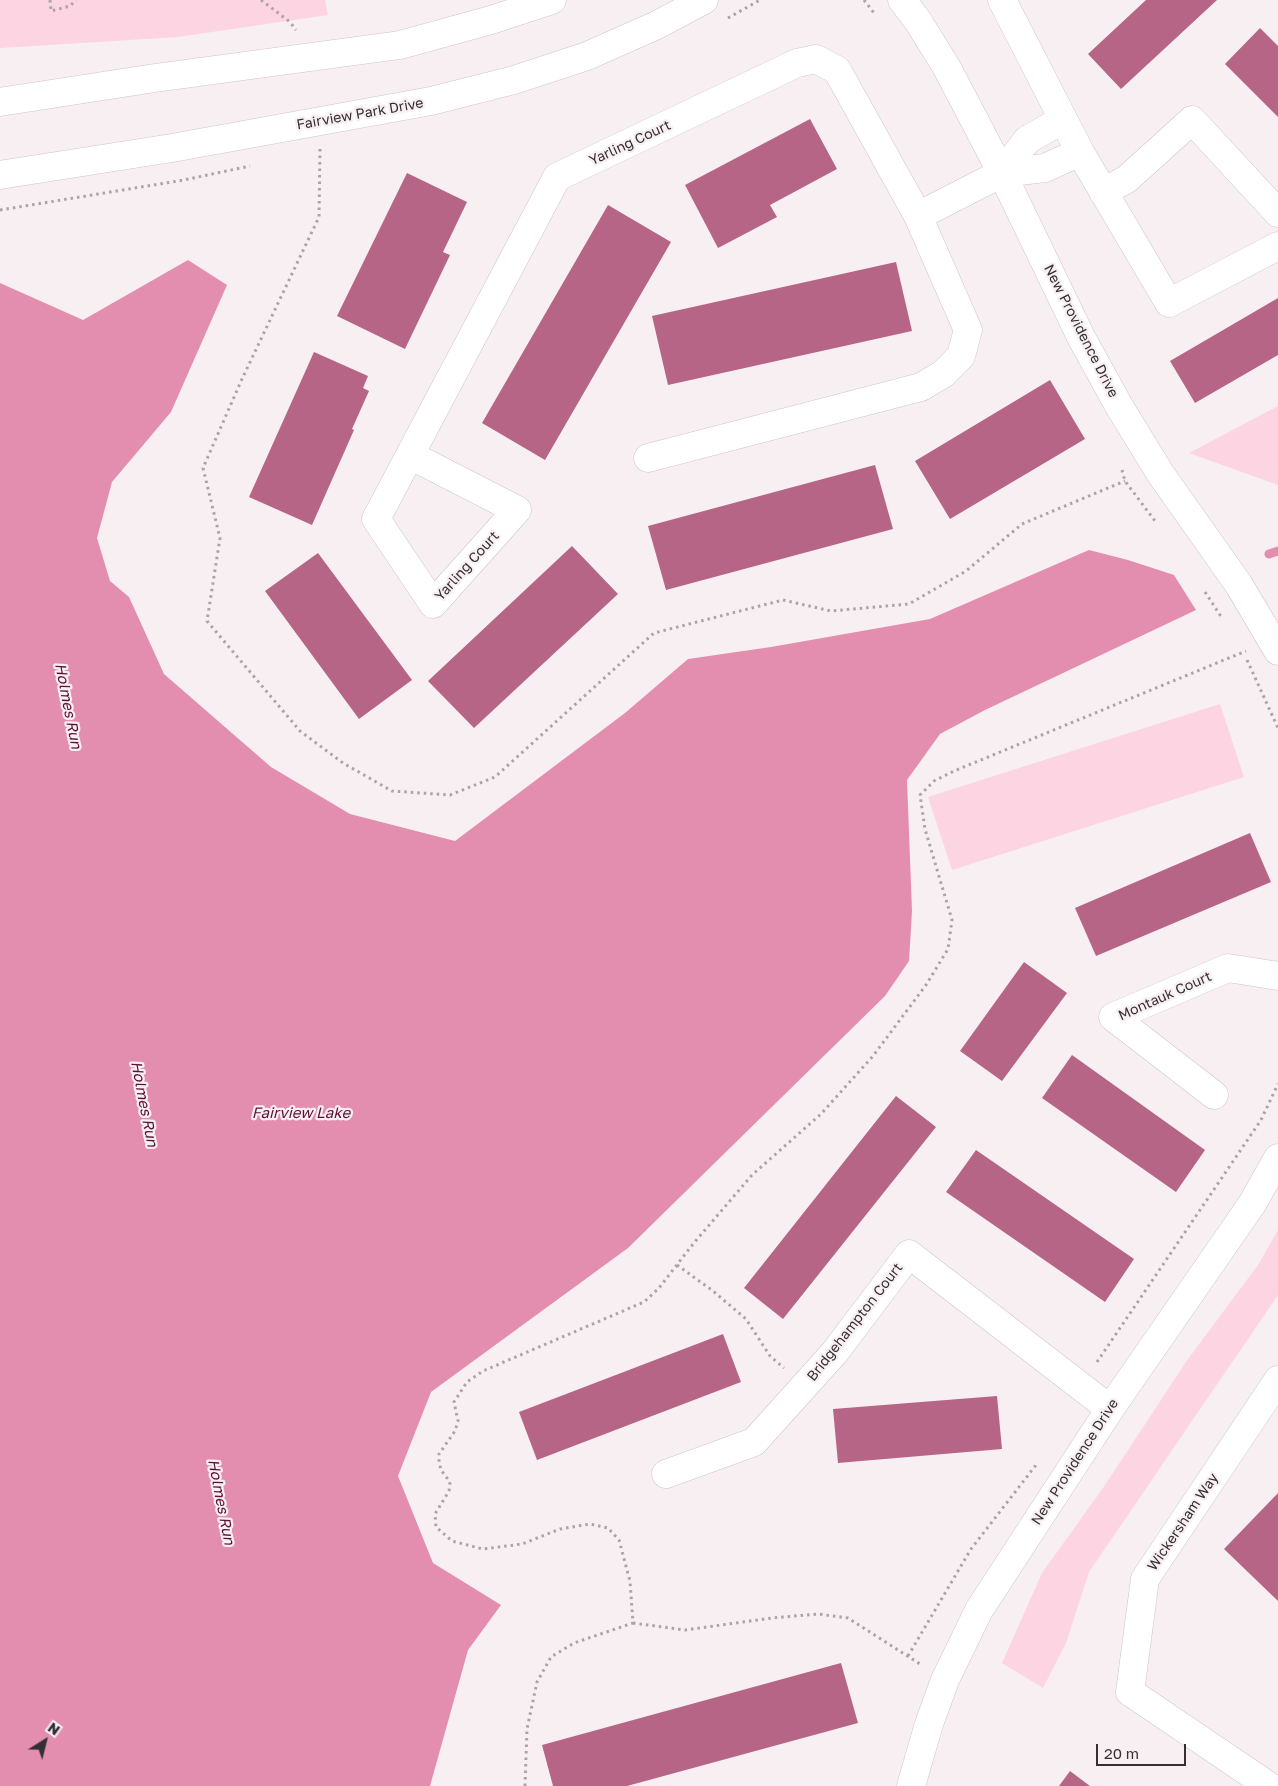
<!DOCTYPE html>
<style>
body{margin:0}
#map{position:relative;width:1278px;height:1786px;overflow:hidden;background:#f8eff2;font-family:"Golos Text",sans-serif}
canvas{display:block}
.north{position:absolute;left:20px;top:1716px;width:50px;height:50px;-webkit-text-stroke:4px #f8eff2;paint-order:stroke;rotate:36deg;font-size:14px;font-weight:700;line-height:20px;text-align:center;color:#343031}
.north::after{content:'';display:block;margin:auto;width:18px;height:22px;background:#343031;clip-path:polygon(50% 0,100% 100%,50% 72%,0 100%)}
.scale{position:absolute;left:1096px;top:1744px;width:90px;height:22px;box-sizing:border-box;border:2px solid #343031;border-top:0;padding-left:6px;font-size:15px;line-height:18px;white-space:nowrap;color:#343031;-webkit-text-stroke:4px #f8eff2;paint-order:stroke}
</style>
<div id="map">
<canvas width="1278" height="1786"></canvas>
<div class="north">N</div>
<div class="scale">20 m</div>
</div>
<script>
const ctx = document.querySelector('canvas').getContext('2d');
ctx.lineJoin = 'round';
function fillPath(path, color) {
  ctx.fillStyle = color;
  ctx.fill(path, 'evenodd');
}
function toPath(rows) {
  const path = new Path2D();
  for (const r of rows) {
    path.moveTo(r[0], r[1]);
    for (let i = 2; i < r.length; i += 2) path.lineTo(r[i], r[i + 1]);
  }
  return path;
}
function strokePath(path, color, width, dash) {
  ctx.strokeStyle = color;
  ctx.lineWidth = width;
  ctx.lineCap = dash ? 'butt' : 'round';
  ctx.setLineDash(dash || []);
  ctx.stroke(path);
}
function write(font, color, halo, rows, align = 'center') {
  ctx.font = font + ' "Golos Text",sans-serif';
  ctx.lineWidth = 4.5;
  ctx.setLineDash([]);
  ctx.textBaseline = 'middle';
  ctx.strokeStyle = halo;
  ctx.fillStyle = color;
  for (const [text, x, y, turn = 0] of rows) {
    ctx.save();
    ctx.translate(x, y);
    ctx.rotate((+turn || 0) * Math.PI / 180);
    ctx.textAlign = isNaN(turn) ? turn : align;
    if (halo) ctx.strokeText(text, 0, 0);
    ctx.fillText(text, 0, 0);
    ctx.restore();
  }
}
fillPath(toPath([
 [0,0,325,0,328,15,178,37,0,48],
 [1278,406,1278,485,1189,453],
 [1220,704,1244,777,952,870,928,797],
 [1278,1230,1278,1295,1089,1572,1066,1643,1043,1688,1002,1663,1042,1573,1103,1488,1188,1359,1258,1265]
]), '#fdd4e2');
fillPath(toPath([
 [188,260,227,285,171,412,112,482,97,538,110,581,129,597,164,674,271,767,350,814,455,841,625,713,688,659,771,647,930,619,1089,550,1128,560,1174,575,1196,610,985,710,940,734,907,780,912,911,909,961,885,996,628,1248,431,1392,398,1476,433,1563,501,1605,468,1650,430,1786,0,1786,0,283,83,320]
]), '#e48eaf');
strokePath(toPath([
 [1269,554,1278,551]
]), '#e48eaf', 9);
fillPath(toPath([
 [1146,0,1217,0,1121,89,1088,54],
 [1260,28,1278,46,1278,117,1225,64],
 [810,119,837,169,770,205,777,217,718,248,685,185],
 [407,173,467,202,443,252,450,255,405,349,337,316],
 [608,205,671,242,545,460,482,423],
 [896,262,912,331,668,385,652,316],
 [1278,298,1278,355,1195,403,1170,361],
 [314,352,368,376,363,388,369,391,352,429,354,430,312,525,249,497],
 [1050,380,1085,439,950,519,915,461],
 [875,465,893,529,666,590,648,526],
 [572,546,618,594,474,728,428,681],
 [318,553,412,680,359,719,265,591],
 [1250,833,1271,882,1096,956,1075,908],
 [1024,962,1067,993,1002,1081,960,1051],
 [1072,1055,1205,1150,1176,1192,1042,1098],
 [896,1096,936,1127,783,1319,744,1288],
 [976,1150,1134,1259,1105,1302,946,1192],
 [723,1334,741,1382,537,1460,519,1412],
 [997,1396,1002,1449,838,1463,833,1409],
 [1278,1493,1278,1601,1224,1549],
 [841,1663,858,1723,627,1786,553,1786,542,1745],
 [1070,1771,1090,1786,1059,1786]
]), '#b66586');
const street = toPath([
 [902,0,918,21,947,68,1002,173,1081,337,1119,406,1160,473,1239,585,1278,651],
 [1002,0,1080,152,1169,303,1278,246],
 [1062,120,1027,140,1002,173,1045,168,1080,152],
 [1103,192,1127,179,1192,120,1278,213],
 [410,455,517,510,433,604,376,519,557,177,797,63,816,59,837,70,918,216],
 [648,458,921,387,943,374,961,356,968,330,918,216,1002,173],
 [1214,1095,1113,1017,1228,968,1278,976],
 [666,1474,754,1442,835,1352,909,1254,1110,1409],
 [911,1786,929,1724,945,1680,979,1610,1110,1409,1252,1204,1278,1158],
 [1269,1786,1130,1692,1145,1579,1278,1380]
]);
const secondary = toPath([
 [0,102,155,78,400,45,491,20,552,0],
 [0,175,172,148,431,101,514,80,587,56,657,25,704,0]
]);
strokePath(street, '#cec5c8', 29);
strokePath(secondary, '#cec5c8', 29);
strokePath(toPath([
 [50,0,51,11,70,6,76,0],
 [261,0,290,22,296,30],
 [864,0,874,13],
 [728,18,760,0],
 [320,149,319,217,242,379,203,468,220,538,207,621,300,731,343,763,392,791,450,795,495,777,654,633,783,600,831,611,909,604,966,571,1022,524,1125,481],
 [0,210,184,180,250,166],
 [1122,470,1125,481,1155,521],
 [1205,592,1222,618],
 [1247,660,1278,728],
 [677,1265,713,1291,746,1319,770,1356,784,1368],
 [1097,1362,1261,1120,1278,1084],
 [633,1623,685,1630,772,1618,818,1614,848,1618,920,1664],
 [908,1656,971,1549,1036,1465],
 [525,1786,527,1729,537,1682,551,1657,574,1643,633,1623,630,1581,619,1540,608,1528,590,1524,560,1529,522,1544,483,1549,452,1541,436,1527,435,1514,449,1491,450,1482,441,1470,439,1462,439,1454,455,1431,458,1421,454,1402,467,1382,483,1371,644,1302,659,1288,693,1244,752,1175,821,1114,873,1056,926,985,948,949,952,920,925,829,920,795,934,781,954,771,1246,651]
]), '#aba4a6', 3, [2.5, 4]);
strokePath(street, '#fff', 28);
strokePath(secondary, '#fff', 28);
write('14px', '#343031', '#f8eff2', [
 ["Fairview Park Drive",360,114,-10],
 ["Yarling Court",630,143,-25],
 ["New Providence Drive",1081,331,63],
 ["Yarling Court",467,566,-48],
 ["Montauk Court",1165,996,-24],
 ["Bridgehampton Court",855,1322,-52],
 ["New Providence Drive",1075,1462,-57],
 ["Wickersham Way",1183,1522,-56]
]);
write('italic 15px', '#5c1036', '#f8eff2', [
 ["Holmes Run",68,706,79],
 ["Holmes Run",144,1104,79],
 ["Fairview Lake",301,1113],
 ["Holmes Run",221,1502,79]
]);
</script>
